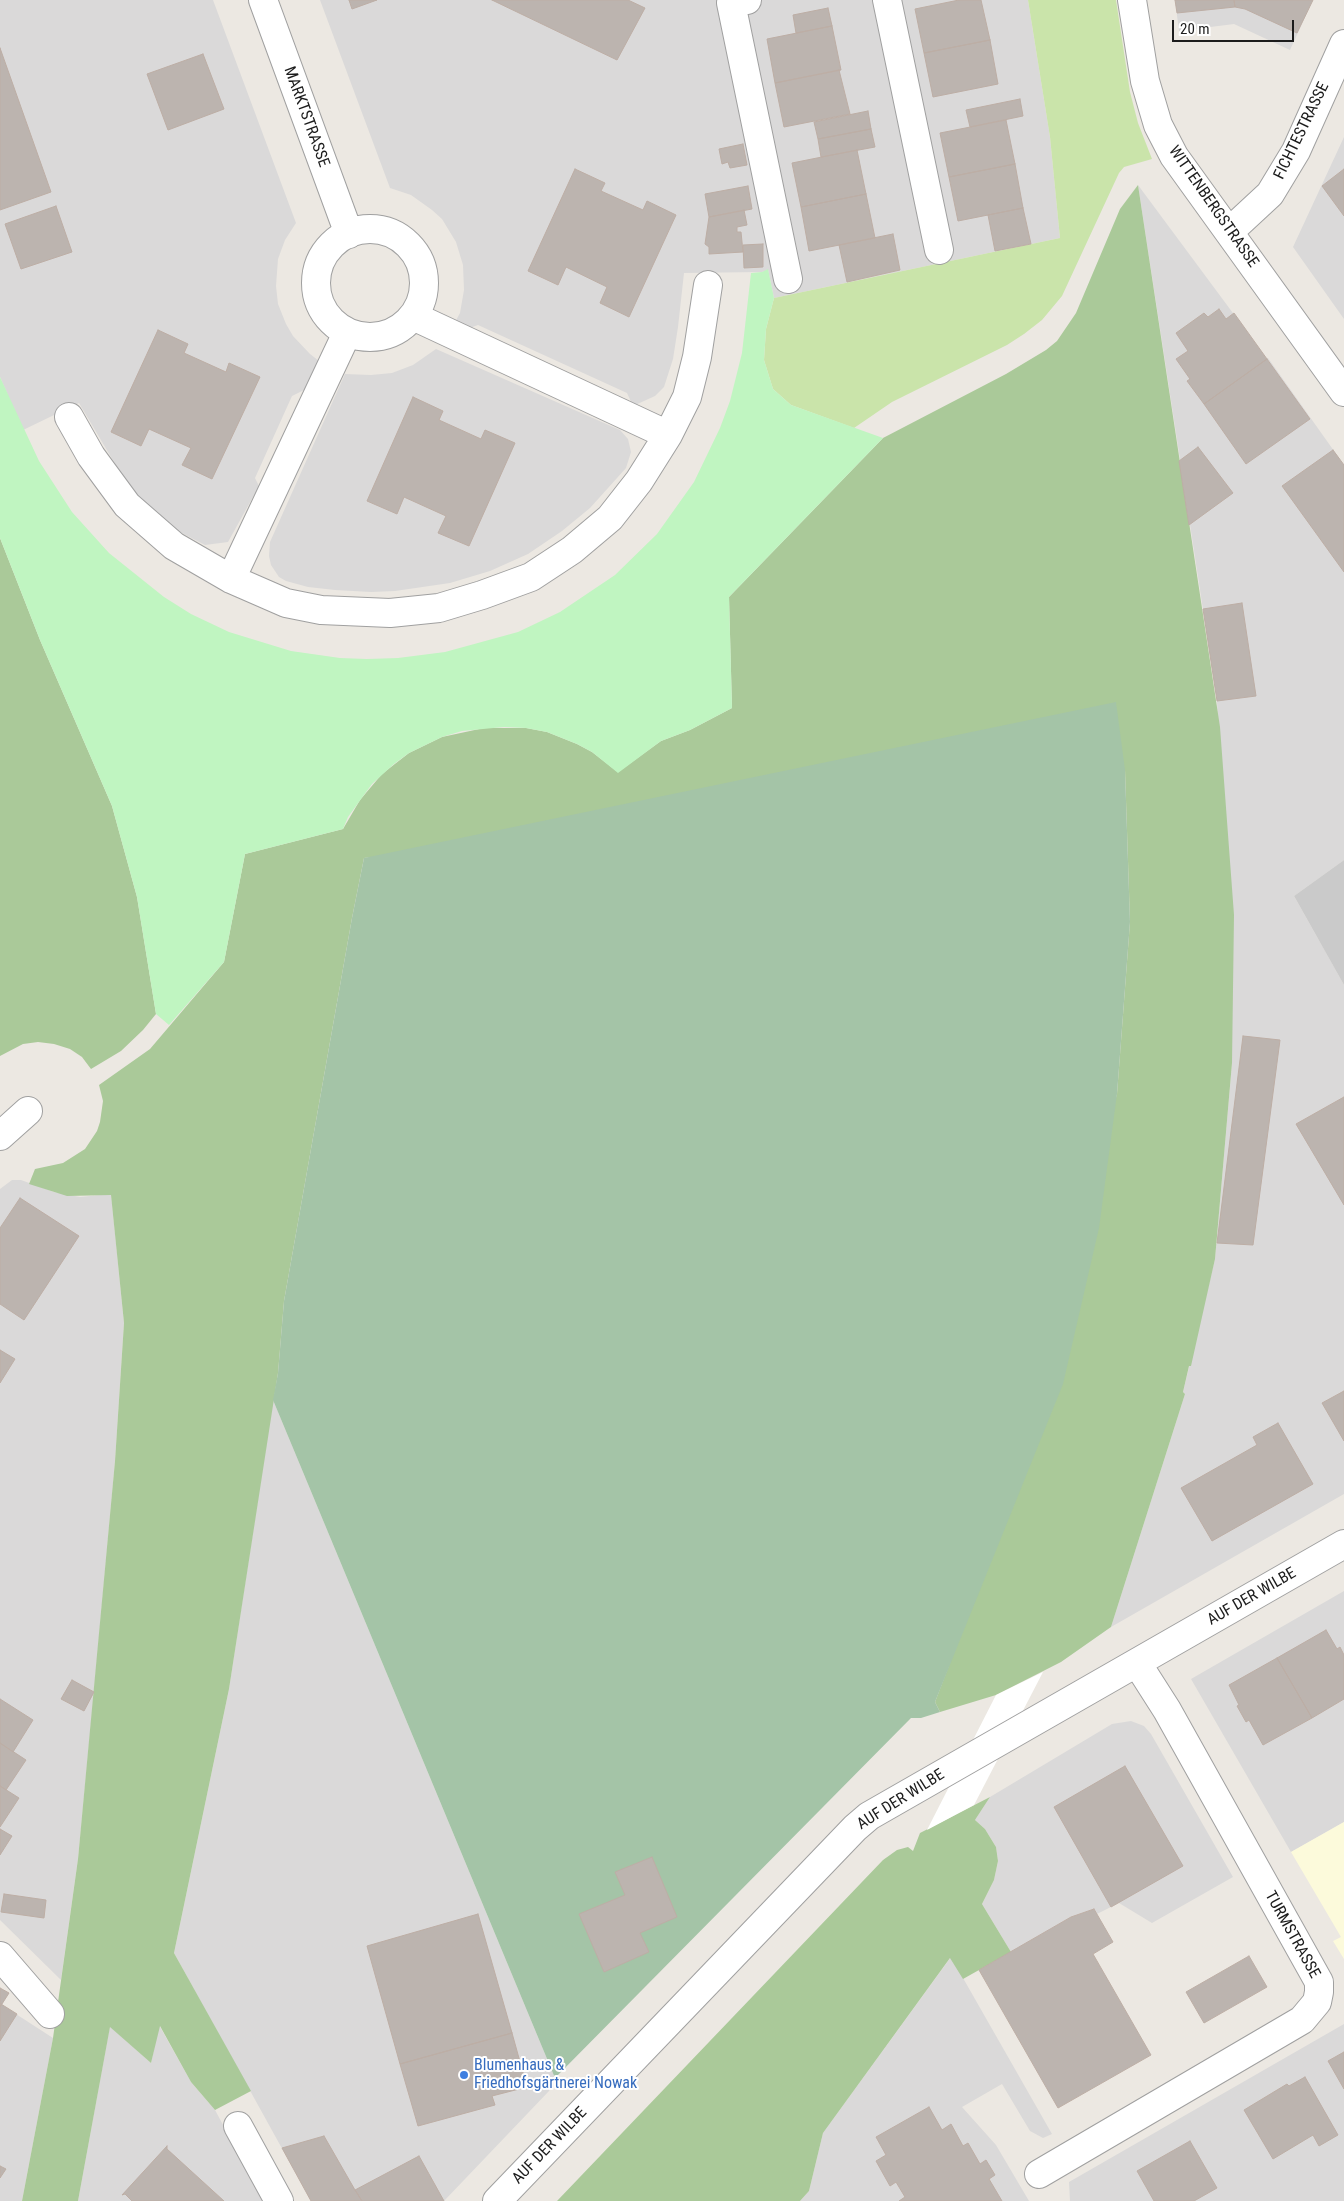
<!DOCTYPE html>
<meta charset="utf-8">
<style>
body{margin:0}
#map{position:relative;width:1344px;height:2201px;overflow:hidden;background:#ece8e2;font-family:"Roboto Condensed",sans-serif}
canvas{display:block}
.scale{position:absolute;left:1172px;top:20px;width:122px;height:22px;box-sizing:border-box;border:2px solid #1c1c1c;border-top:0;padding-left:6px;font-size:15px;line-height:18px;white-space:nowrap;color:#1c1c1c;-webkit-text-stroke:4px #fff;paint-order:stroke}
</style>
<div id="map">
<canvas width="1344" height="2201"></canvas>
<div class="scale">20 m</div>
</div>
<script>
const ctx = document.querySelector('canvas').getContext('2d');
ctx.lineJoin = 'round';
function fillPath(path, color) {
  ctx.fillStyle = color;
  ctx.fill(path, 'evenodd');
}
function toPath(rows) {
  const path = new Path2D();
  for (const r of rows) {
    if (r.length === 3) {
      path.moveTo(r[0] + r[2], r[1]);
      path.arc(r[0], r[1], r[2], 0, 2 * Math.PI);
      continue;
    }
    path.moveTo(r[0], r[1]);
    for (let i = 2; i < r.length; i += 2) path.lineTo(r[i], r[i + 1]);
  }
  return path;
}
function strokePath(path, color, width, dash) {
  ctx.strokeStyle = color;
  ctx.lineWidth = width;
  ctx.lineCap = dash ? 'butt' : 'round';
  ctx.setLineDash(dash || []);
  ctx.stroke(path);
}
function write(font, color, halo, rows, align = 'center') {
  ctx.font = font + ' "Roboto Condensed",sans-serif';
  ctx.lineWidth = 4;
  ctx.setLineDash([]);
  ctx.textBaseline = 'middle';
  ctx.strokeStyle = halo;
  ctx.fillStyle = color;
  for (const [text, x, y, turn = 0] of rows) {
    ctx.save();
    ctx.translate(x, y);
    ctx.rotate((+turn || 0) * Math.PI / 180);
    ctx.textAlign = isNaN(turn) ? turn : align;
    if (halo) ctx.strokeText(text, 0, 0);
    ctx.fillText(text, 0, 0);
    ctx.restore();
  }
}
fillPath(toPath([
 [0,0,213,0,296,223,285,240,278,259,276,286,278,304,286,324,293,336,310,354,319,361,308,388,292,396,255,478,259,486,228,542,205,545,176,530,144,503,124,479,79,403,23,430,0,377],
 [320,0,1028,0,1050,137,1060,238,774,298,768,270,762,272,684,273,678,327,673,359,664,387,655,396,633,406,627,393,478,325,464,330,454,324,460,313,464,290,463,265,456,242,442,219,432,210,411,195,390,188],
 [1175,0,1313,0,1290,50,1234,24,1179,31],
 [1344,137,1344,319,1293,247],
 [1138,185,1267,359,1268,358,1344,465,1344,860,1294,896,1344,985,1344,1494,1111,1627,1185,1394,1183,1392,1215,1259,1232,1063,1217,701],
 [436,349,620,430,628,439,631,452,626,468,590,508,562,531,528,554,490,571,450,583,395,591,371,592,335,590,308,587,286,581,279,577,271,565,269,556,270,542,345,374,371,375,392,373,413,365],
 [12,1180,21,1180,54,1192,80,1197,111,1194,124,1323,115,1461,94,1692,78,1859,61,1980,0,1920,0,1189],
 [273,1400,555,2078,549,2091,444,2201,311,2201,174,1953,229,1689],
 [1344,1591,1344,1822,1291,1852,1191,1679],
 [1131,1721,1144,1726,1151,1734,1233,1877,1152,1923,1119,1903,1097,1914,1094,1909,1071,1917,1011,1952,982,1904,994,1880,998,1861,996,1847,985,1829,975,1820,990,1797,1112,1724],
 [951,1957,1052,2134,1043,2138,1030,2131,1002,2084,962,2107,996,2145,1029,2201,800,2201,809,2191,823,2133],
 [0,1988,9,1993,2,2005,53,2038,22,2201,0,2201],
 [1344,2024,1344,2201,1070,2201,1069,2182],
 [159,2025,191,2082,215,2110,264,2201,78,2201,110,2026,151,2063]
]), '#dad9d9');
fillPath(toPath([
 [1344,1822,1344,1959,1333,1941,1341,1937,1291,1852]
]), '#fcfadb');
fillPath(toPath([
 [1344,860,1344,985,1294,896]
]), '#cacaca');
fillPath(toPath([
 [1028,0,1116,0,1130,92,1138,123,1152,159,1124,167,1119,173,1062,296,1042,320,1024,334,1007,345,892,402,854,428,791,405,773,389,764,360,766,329,774,298,1060,238,1050,137]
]), '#cae4aa');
fillPath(toPath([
 [1138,185,1220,727,1234,915,1232,1063,1215,1259,1191,1366,1189,1366,1183,1392,1185,1394,1111,1627,1061,1662,996,1695,940,1712,935,1702,981,1582,1117,1094,1130,922,1125,770,364,858,352,918,284,1301,278,1373,229,1689,174,1953,251,2091,215,2110,191,2082,160,2026,151,2063,110,2027,78,2201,22,2201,53,2038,78,1859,115,1461,124,1323,111,1195,67,1196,29,1184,35,1169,63,1163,85,1149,97,1131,100,1122,103,1101,99,1085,150,1049,224,962,245,854,343,829,360,800,382,774,409,753,442,737,484,728,526,728,547,732,577,744,592,752,618,772,661,741,690,730,732,708,729,597,883,438,1006,374,1046,350,1057,341,1076,313,1120,209],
 [0,538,40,640,112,806,137,897,156,1014,143,1030,121,1051,91,1069,82,1057,70,1049,54,1044,38,1042,23,1044,0,1056],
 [990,1797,975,1820,985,1829,996,1847,998,1861,994,1880,982,1904,1011,1952,963,1979,950,1958,823,2133,809,2191,800,2201,557,2201,883,1860,897,1850,908,1847,913,1851,920,1833]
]), '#aac999');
fillPath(toPath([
 [1116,702,1125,770,1130,922,1117,1094,1099,1228,1063,1384,935,1702,940,1712,921,1718,911,1718,555,2078,273,1400,278,1373,284,1301,352,918,364,858]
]), '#a4c4a7');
fillPath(toPath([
 [768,269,774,298,766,329,764,360,773,389,791,405,883,438,729,597,732,708,690,730,661,741,618,773,592,752,577,744,547,732,526,728,504,727,462,731,442,737,409,753,394,764,372,784,348,817,343,829,245,854,224,962,169,1025,156,1014,137,897,112,806,40,640,0,538,0,377,39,461,72,512,109,553,164,597,191,614,229,632,291,651,340,658,367,659,398,658,445,652,518,632,560,612,615,575,657,534,694,482,720,428,730,401,742,353,751,273,762,272]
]), '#c0f5c1');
fillPath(toPath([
 [1043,1672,974,1805,927,1830,996,1695]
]), '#fff');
const building = toPath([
 [349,0,377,0,352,9,349,0],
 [492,0,628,0,645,8,617,60,492,0],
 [959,0,981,0,990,40,924,53,915,9,959,0],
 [1175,0,1234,0,1235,7,1177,13,1175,0],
 [1234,0,1313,0,1297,33,1245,9,1235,7,1234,0],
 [828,8,832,26,796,33,793,15,828,8],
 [832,26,841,70,775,83,767,39,832,26],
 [990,40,998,84,933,97,924,53,990,40],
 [0,48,51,192,0,210,0,48],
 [203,54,224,109,168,130,147,74,203,54],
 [839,70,850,114,784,127,775,83,839,70],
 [1020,99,1023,116,970,127,966,110,1020,99],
 [868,111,871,129,818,139,814,122,868,111],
 [1006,120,1015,164,949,177,940,133,1006,120],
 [871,129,875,147,821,157,818,139,871,129],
 [743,144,747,165,730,168,728,162,722,164,719,149,743,144],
 [857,150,866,194,801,207,792,163,857,150],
 [1015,164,1023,208,958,221,949,177,1015,164],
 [575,169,605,183,601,191,643,210,647,201,676,215,629,317,600,303,607,287,566,267,558,285,528,271,575,169],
 [1344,169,1344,216,1322,186,1344,169],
 [748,186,752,209,709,217,705,194,748,186],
 [866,194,875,238,809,251,801,207,866,194],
 [56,206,72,252,21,269,5,224,56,206],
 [1023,208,1031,244,995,251,988,215,1023,208],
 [744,210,747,225,737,227,737,232,741,232,743,252,709,254,709,247,705,244,709,217,744,210],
 [893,234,900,270,847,282,839,245,893,234],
 [763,244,763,267,744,268,743,245,763,244],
 [1219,309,1226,319,1234,313,1267,359,1204,404,1187,381,1190,379,1176,359,1188,351,1176,333,1204,313,1208,317,1219,309],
 [158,330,188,344,184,353,226,372,229,363,260,377,212,479,182,465,191,448,149,429,141,446,111,432,158,330],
 [1267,359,1310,419,1246,464,1204,404,1267,359],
 [413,397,443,411,439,420,481,439,485,430,515,443,469,546,438,533,446,516,404,497,397,514,367,501,413,397],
 [1198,447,1233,493,1189,525,1179,461,1198,447],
 [1333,450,1344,465,1344,572,1282,486,1333,450],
 [1242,603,1256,696,1217,701,1203,609,1242,603],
 [1243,1036,1280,1040,1253,1245,1217,1243,1243,1036],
 [1344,1097,1344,1205,1296,1124,1344,1097],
 [20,1198,79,1236,24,1320,0,1304,0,1228,20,1198],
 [0,1350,15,1359,0,1383,0,1350],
 [1344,1391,1344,1441,1322,1403,1344,1391],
 [1278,1423,1313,1484,1212,1541,1181,1488,1257,1445,1253,1437,1278,1423],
 [1326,1630,1337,1649,1340,1647,1344,1655,1344,1699,1312,1718,1277,1658,1326,1630],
 [1277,1658,1312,1718,1263,1745,1249,1720,1246,1722,1237,1706,1239,1705,1229,1685,1277,1658],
 [72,1680,94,1692,84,1711,61,1699,72,1680],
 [0,1699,33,1720,13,1752,0,1743,0,1699],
 [0,1743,26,1760,6,1790,0,1786,0,1743],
 [1125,1766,1183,1866,1111,1907,1054,1807,1125,1766],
 [0,1786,19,1798,0,1827,0,1786],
 [0,1829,12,1836,0,1855,0,1829],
 [652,1857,677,1917,640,1933,649,1952,604,1972,579,1914,625,1895,615,1872,652,1857],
 [4,1894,46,1900,44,1918,1,1912,4,1894],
 [1094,1909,1113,1942,1093,1954,1151,2055,1058,2108,979,1970,1071,1917,1094,1909],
 [478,1914,512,2033,400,2064,367,1946,478,1914],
 [1249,1956,1267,1987,1204,2023,1186,1992,1249,1956],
 [0,1988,9,1993,0,2007,0,1988],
 [1,2004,17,2014,0,2041,0,2007,1,2004],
 [512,2033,527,2087,492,2096,495,2105,418,2126,400,2064,512,2033],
 [1344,2052,1344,2089,1328,2061,1344,2052],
 [1305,2077,1338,2135,1319,2146,1313,2135,1273,2159,1244,2110,1287,2084,1289,2086,1305,2077],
 [929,2107,942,2130,951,2124,963,2146,968,2143,980,2164,986,2160,995,2175,989,2179,1002,2201,899,2201,905,2197,896,2182,890,2186,876,2161,886,2155,876,2137,929,2107],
 [324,2136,355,2190,362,2201,311,2201,282,2148,324,2136],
 [1190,2141,1217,2188,1194,2201,1154,2201,1137,2171,1190,2141],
 [167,2146,167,2149,224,2201,132,2201,125,2194,122,2195,167,2146],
 [419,2156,444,2201,362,2201,355,2190,419,2156],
 [0,2166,6,2169,0,2178,0,2166]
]);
fillPath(building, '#bcb4af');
strokePath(building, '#bdaea5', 1);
const minor = toPath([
 [263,0,349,234],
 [747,0,731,3,788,279],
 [887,0,939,250],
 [1132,0,1145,81,1158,125,1174,156,1344,392],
 [370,283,54],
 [1229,232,1270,194,1296,151,1344,44],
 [413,316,668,435],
 [69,417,91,456,127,505,174,546,231,579,286,603,321,610,390,613,439,608,482,595,531,577,572,550,610,518,639,481,668,435,687,397,697,357,708,285],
 [231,579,347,333],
 [0,1136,28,1111],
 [0,1956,50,2014],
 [238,2126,279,2201],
 [1039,2174,1302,2020,1317,2002,1319,1992,1319,1982,1167,1710,1137,1663],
 [497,2201,855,1828,869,1816,1344,1544]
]);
strokePath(minor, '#a0a0a0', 30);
strokePath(minor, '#fff', 28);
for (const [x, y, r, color] of [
 [464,2075,5,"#3f7fe0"]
]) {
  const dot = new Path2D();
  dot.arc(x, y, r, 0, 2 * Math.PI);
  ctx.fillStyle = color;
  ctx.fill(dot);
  strokePath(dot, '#fff', 2);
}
write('16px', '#1c1c1c', '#fff', [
 ["MARKTSTRASSE",306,117,70],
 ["FICHTESTRASSE",1302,131,-64],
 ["WITTENBERGSTRASSE",1213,207,55],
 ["AUF DER WILBE",1252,1597,-30],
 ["AUF DER WILBE",901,1800,-32],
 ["TURMSTRASSE",1292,1935,61],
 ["AUF DER WILBE",550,2146,-46]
]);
write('16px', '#366cbe', '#fff', [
 ["Blumenhaus &",474,2066],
 ["Friedhofsgärtnerei Nowak",474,2084]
], 'left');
</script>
